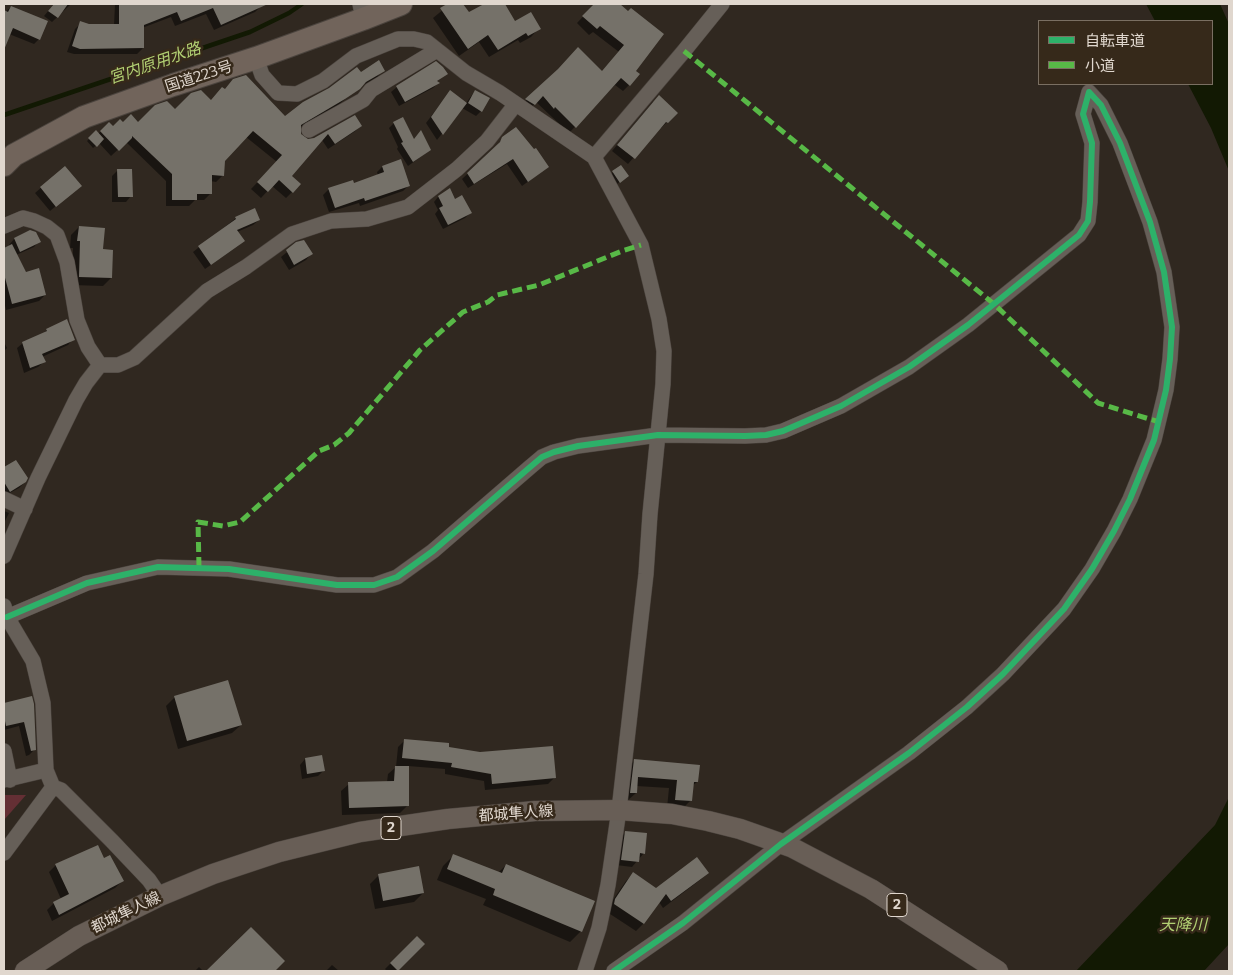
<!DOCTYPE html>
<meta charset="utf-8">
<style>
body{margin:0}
#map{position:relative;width:1233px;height:975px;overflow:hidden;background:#302820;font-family:Bitter,"Noto Sans JP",serif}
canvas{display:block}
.frame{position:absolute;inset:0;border:5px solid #e0d7ce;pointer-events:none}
.legend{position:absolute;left:1038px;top:20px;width:175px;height:65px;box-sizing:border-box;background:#36291a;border:1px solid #7a6f62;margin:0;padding:6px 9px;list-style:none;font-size:15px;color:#e0d7ce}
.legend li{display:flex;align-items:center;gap:10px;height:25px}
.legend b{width:25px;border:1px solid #7a6f62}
</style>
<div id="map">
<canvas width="1233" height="975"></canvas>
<div class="frame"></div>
<ul class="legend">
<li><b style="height:6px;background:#2db169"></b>自転車道</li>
<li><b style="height:6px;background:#58b947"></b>小道</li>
</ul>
</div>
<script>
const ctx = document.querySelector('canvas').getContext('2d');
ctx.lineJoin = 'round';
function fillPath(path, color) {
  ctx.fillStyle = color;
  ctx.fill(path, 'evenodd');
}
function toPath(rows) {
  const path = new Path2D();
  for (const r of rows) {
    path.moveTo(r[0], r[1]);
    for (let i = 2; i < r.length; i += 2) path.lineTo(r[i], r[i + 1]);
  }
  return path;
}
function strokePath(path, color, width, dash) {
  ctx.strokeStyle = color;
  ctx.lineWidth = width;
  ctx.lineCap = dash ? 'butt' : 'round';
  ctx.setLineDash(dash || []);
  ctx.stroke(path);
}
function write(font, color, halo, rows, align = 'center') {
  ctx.font = font + ' Bitter,"Noto Sans JP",serif';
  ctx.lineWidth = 5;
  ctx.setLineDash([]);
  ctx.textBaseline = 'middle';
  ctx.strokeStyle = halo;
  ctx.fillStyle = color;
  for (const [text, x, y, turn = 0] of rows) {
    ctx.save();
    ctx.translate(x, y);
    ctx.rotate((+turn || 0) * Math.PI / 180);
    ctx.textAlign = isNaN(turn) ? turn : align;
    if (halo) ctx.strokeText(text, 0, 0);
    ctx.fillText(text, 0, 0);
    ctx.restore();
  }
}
fillPath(toPath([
 [4,795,26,795,4,820]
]), '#642f34');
fillPath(toPath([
 [1146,4,1220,4,1229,24,1229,171,1211,128,1188,84,1212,84,1212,21,1155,21],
 [1229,797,1229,944,1204,971,1076,971,1215,825]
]), '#121903');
fillPath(toPath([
 [54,4,71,4,52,22,44,16],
 [115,4,260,4,261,6,255,12,214,30,206,14,175,26,171,17,142,28,143,48,137,54,74,54,67,52,75,29,81,23,88,25,114,25],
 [450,4,462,4,469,14,486,4,503,4,514,22,539,28,531,37,520,43,518,40,489,57,479,42,459,56,433,18],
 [595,4,618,4,627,13,634,71,629,85,623,91,615,85,569,133,536,102,528,111,520,106,556,73,602,72,619,52,593,32,589,35,577,23],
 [11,7,39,39,34,44,9,34,4,44,4,12,5,12],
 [383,70,377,77,359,87,337,106,300,127,299,135,308,141,314,139,355,117,361,126,354,132,328,149,322,140,290,176,300,184,286,198,272,186,261,198,251,189,277,162,246,137,224,160,223,175,216,182,210,181,210,194,204,200,195,200,189,206,166,206,166,181,126,142,111,156,99,143,93,148,87,141,96,132,98,134,109,124,113,128,123,123,138,124,175,111,210,102,285,117,361,74],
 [446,74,436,82,438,83,433,88,399,106,391,92,397,87],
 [475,91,481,111,476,116,462,108,437,140,426,123,445,98,466,103],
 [653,102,676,113,661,128,660,127,628,164,612,151],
 [394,123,413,140,430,150,408,166,397,149,398,147,389,128],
 [503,138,548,167,522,186,507,164,468,188,462,179,495,148],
 [65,167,74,191,50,211,35,193],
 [382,167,409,185,403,191,360,206,359,203,329,212,323,195,329,189,353,184,378,176,377,172],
 [118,170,131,196,126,202,112,202,112,176],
 [613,172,625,178,617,184,611,175],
 [438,197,455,201,470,213,465,218,443,229,435,214,438,210,434,202],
 [236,218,259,220,253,225,237,232,243,241,238,246,205,269,193,252],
 [79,227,111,278,103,286,72,285,73,248,70,248,71,235],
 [30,231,39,241,34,247,16,255,25,273,45,295,39,301,6,310,4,301,4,249,10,247,9,245,14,239],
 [297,244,311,254,306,260,289,270,281,257],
 [47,330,73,339,68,345,42,357,44,362,38,367,24,373,17,348,23,343,42,335],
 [4,342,7,348,4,351],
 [16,461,25,482,19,488,4,496,4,469],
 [4,511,9,513,4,523],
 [228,682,241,725,232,733,178,749,166,706,174,698],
 [31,698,34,750,29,755,26,756,19,726,4,730,4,705],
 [405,740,554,778,548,784,485,790,484,781,445,774,445,769,408,766,408,805,400,813,342,815,341,791,349,784,387,782,388,774,396,767,398,747],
 [305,759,323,771,318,776,302,779,300,765],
 [635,760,697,782,692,786,691,800,682,809,667,808,669,788,636,786,636,793,627,801,626,769],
 [626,832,644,853,632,867,616,865,620,838],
 [454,855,498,873,506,865,581,931,570,942,483,905,486,899,437,880,443,866],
 [104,860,122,881,115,888,52,921,47,910,54,903,61,899,49,872,56,865],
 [708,873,700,880,663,908,659,902,644,923,636,931,607,912,608,907,626,881,633,874,656,889],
 [379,875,423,893,414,902,375,909,370,884],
 [251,928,283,961,273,971,208,971],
 [417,937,424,944,397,971,387,971,385,969],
 [332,965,339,971,326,971],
 [199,967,203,971,195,971]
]), '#0007');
strokePath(toPath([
 [4,115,250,32,289,13,302,4]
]), '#121903', 4.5);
fillPath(toPath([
 [54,4,68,4,58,18,48,11],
 [119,4,268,4,221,25,213,8,181,21,177,12,144,25,144,48,80,49,72,46,80,21,89,24,119,24],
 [447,4,463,4,469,12,484,4,505,4,515,21,531,12,541,29,528,36,526,33,498,50,488,35,468,49,440,8],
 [594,4,620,4,628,11,631,8,664,34,636,71,640,74,630,86,621,78,576,128,555,107,554,109,543,96,535,105,525,99,558,69,578,47,602,71,624,45,600,26,597,29,582,16],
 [11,6,48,21,40,40,13,28,4,50,4,10,8,12],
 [379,60,385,71,366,82,360,89,345,99,301,125,301,134,308,139,314,138,355,115,362,126,335,144,328,134,292,176,301,184,293,193,279,180,268,192,257,182,282,155,253,131,225,161,224,176,212,175,212,194,197,194,197,200,172,200,172,174,132,136,132,138,119,151,100,131,109,122,113,126,120,119,123,122,131,114,138,122,155,105,167,101,175,109,191,93,201,90,211,100,222,87,225,89,233,79,246,75,285,116,303,102,329,88,357,67,361,72],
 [436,61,443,67,448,74,437,81,440,83,405,102,396,86],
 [450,90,467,103,443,135,431,117],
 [475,90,490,98,482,112,468,103],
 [659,95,678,113,668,123,666,122,635,159,617,145],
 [403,117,414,139,421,130,431,150,413,162,401,143,403,142,393,122],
 [516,127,534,149,536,148,549,167,528,182,513,159,474,184,467,173,500,142,502,137],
 [96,130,104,139,97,147,88,138],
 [401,159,410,186,365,201,364,198,335,208,328,188,353,180,354,183,384,172,382,166],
 [621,165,629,176,620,183,612,171],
 [65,166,82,186,56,207,40,187],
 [117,169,132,169,133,197,118,197],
 [450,188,455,199,462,195,472,213,448,225,439,208,443,206,438,196],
 [255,208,260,220,237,230,245,241,211,265,198,246,236,219,235,217],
 [79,226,105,228,103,249,113,250,112,278,79,277,80,241,77,241],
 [30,230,36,232,41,242,20,252,14,238],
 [304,240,313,254,294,265,286,250,296,242],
 [12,244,26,272,39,268,46,295,12,304,4,274,4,248],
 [67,319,75,340,42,354,46,362,30,368,22,342,47,331,46,329],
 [16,460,28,478,26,482,10,492,4,482,4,467],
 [228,680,242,725,187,741,174,696],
 [32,696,34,704,36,750,31,751,24,722,6,726,4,716,4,703],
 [404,739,449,743,449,747,480,752,553,746,556,778,492,784,491,774,451,767,452,763,402,758],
 [322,755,325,771,307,774,305,758],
 [634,759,700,765,698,782,694,782,692,801,675,800,677,780,638,777,637,793,630,793],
 [395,766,409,766,409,806,349,808,348,782,394,781],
 [625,831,647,833,645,854,640,853,639,862,621,860],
 [98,845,104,858,110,855,124,881,59,915,53,902,69,894,55,864],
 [453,854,502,873,506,864,595,901,582,932,493,895,495,889,447,869],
 [697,857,709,873,671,901,666,894,644,924,614,904,615,899,633,872,656,888],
 [419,866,424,893,383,901,378,874],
 [251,927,285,961,275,971,206,971],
 [417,936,425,944,398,971,390,963]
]), '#757169');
const minor = toPath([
 [360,4,363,19],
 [256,58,262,75,278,93,297,94,323,81,356,56,398,39,414,39,427,42,466,73,500,93,594,157,641,245,659,319,664,351,663,384,650,514,646,574,619,810,608,885,599,928,585,971],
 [309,130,363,100,371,90,437,50],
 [594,157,684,51,722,4],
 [4,226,23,218,34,221,47,227,57,235,67,262,77,320,88,347,100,365],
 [4,499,25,509],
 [4,556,38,478,76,400,86,383,100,365,118,365,134,358,207,291,246,267,292,234,331,221,367,219,408,207,457,169,487,141,515,105],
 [4,606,7,617,33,661,43,703,46,770,53,787,4,853],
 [7,617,87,583,158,567,229,569,337,585,374,585,397,577,433,551,529,468,542,457,554,452,578,446,658,435,745,436,766,435,783,431,841,406,909,367,968,325,1079,235,1088,221,1090,202,1092,143,1083,114,1089,92,1101,105,1120,143,1150,222,1164,272,1172,327,1170,359,1166,390,1154,440,1130,499,1114,531,1092,569,1064,609,1003,674,967,707,909,753,781,844,683,923,614,971],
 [4,751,10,780],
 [4,780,46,770],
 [53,787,61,790,112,841,149,880,160,896]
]);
const major = toPath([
 [25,971,79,936,160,896,213,874,279,852,360,832,448,819,535,811,619,810,672,814,708,821,740,829,791,847,871,889,998,971]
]);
const highway = toPath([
 [4,165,14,155,84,117,173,85,256,58,363,19,401,4]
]);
strokePath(minor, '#4b443e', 16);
strokePath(major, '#4b443e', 21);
strokePath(highway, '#4b443e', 24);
strokePath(minor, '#665f58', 15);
strokePath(major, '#685e56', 20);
strokePath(highway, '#71645b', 22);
strokePath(toPath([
 [684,51,994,304,1098,403,1159,422],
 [199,567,198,522,223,526,240,522,319,451,334,445,349,433,420,350,463,312,488,302,497,295,539,285,622,251,641,245]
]), '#58b947', 5, [10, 5]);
strokePath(toPath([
 [7,617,87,583,158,567,229,569,337,585,374,585,397,577,433,551,529,468,542,457,554,452,578,446,658,435,745,436,766,435,783,431,841,406,909,367,968,325,1079,235,1088,221,1090,202,1092,143,1083,114,1089,92,1101,105,1120,143,1150,222,1164,272,1172,327,1170,359,1166,390,1154,440,1130,499,1114,531,1092,569,1064,609,1003,674,967,707,909,753,781,844,683,923,614,971]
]), '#2db169', 6);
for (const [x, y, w] of [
 [391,828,20],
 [897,905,20]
]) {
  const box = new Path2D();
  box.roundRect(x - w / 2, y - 11.5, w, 23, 4);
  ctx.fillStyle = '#36291a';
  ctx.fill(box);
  strokePath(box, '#e0d7ce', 1);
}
write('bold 14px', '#e0d7ce', null, [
 ["2",391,828],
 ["2",897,905]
]);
write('15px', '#e0d7ce', '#36291a', [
 ["国道223号",199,77,-18],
 ["都城隼人線",516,814,-4],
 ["都城隼人線",126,913,-26]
]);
write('italic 16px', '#b2d073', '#36291a', [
 ["宮内原用水路",155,64,-19],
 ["天降川",1183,926]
]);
</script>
